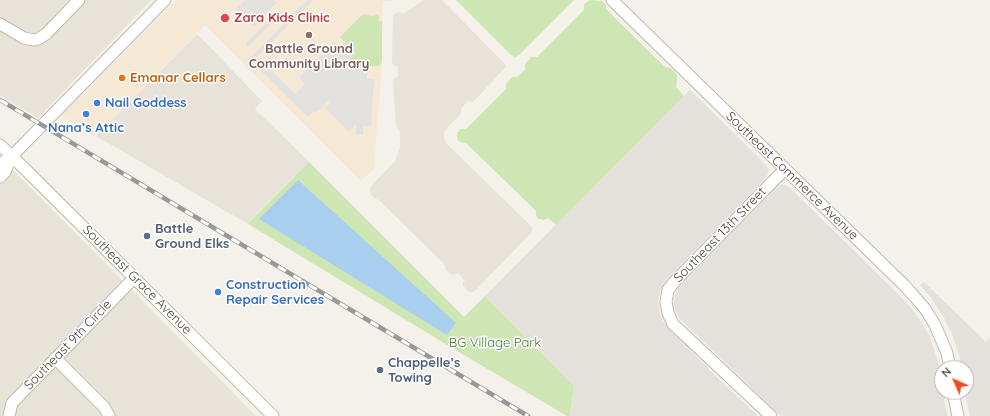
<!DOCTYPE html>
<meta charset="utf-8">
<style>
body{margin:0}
#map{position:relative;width:990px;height:416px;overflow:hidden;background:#f4f1ea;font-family:Quicksand,sans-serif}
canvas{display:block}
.north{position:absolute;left:934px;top:360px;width:40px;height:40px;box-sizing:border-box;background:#fff;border:1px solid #b6b3af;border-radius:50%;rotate:315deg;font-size:11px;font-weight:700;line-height:16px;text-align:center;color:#484238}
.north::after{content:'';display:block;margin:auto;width:14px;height:18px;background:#f14b24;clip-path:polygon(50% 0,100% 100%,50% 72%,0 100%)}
</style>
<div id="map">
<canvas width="990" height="416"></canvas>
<div class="north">N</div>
</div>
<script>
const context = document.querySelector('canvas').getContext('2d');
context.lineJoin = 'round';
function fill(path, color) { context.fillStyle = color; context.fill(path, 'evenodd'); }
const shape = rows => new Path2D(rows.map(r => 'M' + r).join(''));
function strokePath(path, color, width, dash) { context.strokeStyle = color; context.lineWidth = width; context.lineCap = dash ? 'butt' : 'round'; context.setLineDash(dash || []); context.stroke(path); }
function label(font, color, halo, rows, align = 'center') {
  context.font = font + ' Quicksand,sans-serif'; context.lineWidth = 3; context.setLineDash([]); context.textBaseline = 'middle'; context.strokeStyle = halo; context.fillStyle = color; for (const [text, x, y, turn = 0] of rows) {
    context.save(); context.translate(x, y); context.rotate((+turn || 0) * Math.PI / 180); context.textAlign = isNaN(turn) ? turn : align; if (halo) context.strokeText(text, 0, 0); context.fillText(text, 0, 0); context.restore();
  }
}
const residential = shape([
 [0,0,151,0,38,118,0,95],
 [422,0,442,0,505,64,506,67,504,69,473,102,468,101,461,109,461,114,448,127,444,133,444,138,446,143,531,226,533,230,531,233,474,292,469,292,463,286,463,283,465,281,458,273,456,274,451,275,446,270,445,265,379,200,376,199,372,196,370,191,371,186,395,161,400,148,400,132,396,126,393,80,396,77,398,76,398,67,395,66,392,63,392,60,393,15,396,13,400,12,403,14,421,2],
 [197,34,262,101,255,109,309,162,248,224,96,136],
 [0,159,15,172,256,416,0,416]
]);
const commercial = shape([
 [176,0,397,0,383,2,382,62,374,169,361,181,205,25,96,136,60,116]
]);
const industrial = shape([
 [690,90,765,164,769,170,767,176,763,181,666,280,660,292,658,301,659,309,661,318,669,329,722,382,758,416,570,416,574,386,485,296],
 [781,184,785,185,790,188,898,294,911,308,920,320,929,335,938,361,942,382,942,392,943,392,947,416,781,416,680,319,675,311,674,302,676,292,679,287,776,188],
 [924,282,986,342,990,338,990,416,970,416,965,392,966,392,966,368,962,368,959,355,952,334,943,316,931,298,920,285]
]);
const green = shape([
 [456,0,574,0,519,55,515,57,511,55],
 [590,0,602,1,606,5,606,9,665,67,670,68,674,71,677,75,677,80,676,87,684,96,556,225,548,218,544,220,539,219,536,216,536,211,467,144,458,141,457,136,458,132,461,129,466,129,506,89,506,84,512,77,517,77,525,70,525,64,531,57,537,57,584,10,584,4],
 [363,14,371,16,377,15,379,17,379,21,382,21,382,62,380,65,378,66,358,66,355,64,350,59,356,53,340,37],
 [309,162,464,317,485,296,574,386,570,416,567,416,457,351,248,224]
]);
const parking = shape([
 [245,0,274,0,277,2,254,26,236,9],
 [307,0,313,0,252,62,249,59],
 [279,10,282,13,248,47,245,44],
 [345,42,356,53,350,59,355,64,358,66,368,66,367,79,374,79,371,126,363,126,363,135,356,135,356,125,349,132,325,108,331,103,329,100,316,113,314,111,308,117,259,69,264,63,295,94,305,84,299,78,334,43,339,48]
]);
const water = shape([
 [298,180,456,323,447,335,259,219]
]);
const minor = shape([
 [612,0,904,285,914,296,926,310,935,325,947,353,950,368],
 [0,24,19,35,24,38,34,40,38,39,46,34,79,0],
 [0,145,28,172,273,416],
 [0,164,12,156,165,0],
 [0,177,5,172,12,156],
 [55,358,104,407,109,416],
 [954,392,955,402,958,416],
 [9,416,12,403,134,278],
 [771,416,673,324,668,313,666,302,668,290,675,281,785,169]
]);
const rail = shape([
 [0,100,528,416]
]);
const markers = [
 [225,18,5,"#e0444e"],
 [309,35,4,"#8d6e63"],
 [122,78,4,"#e8710a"],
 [97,103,4,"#3f7fe0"],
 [86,114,4,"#3f7fe0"],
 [147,236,4,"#5c6f8a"],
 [218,292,4,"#3f7fe0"],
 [380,370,4,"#5c6f8a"]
];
const healthNames = [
 ["Zara Kids Clinic",234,18]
];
const educationNames = [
 ["Battle Ground",309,49],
 ["Community Library",309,64]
];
const foodNames = [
 ["Emanar Cellars",130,78]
];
const shopNames = [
 ["Nail Goddess",105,103],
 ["Nana’s Attic",86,128,"center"],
 ["Construction",226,285],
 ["Repair Services",226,300]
];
const streetNames = [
 ["Southeast Commerce Avenue",792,176,44],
 ["Southeast 13th Street",720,235,-46],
 ["Southeast Grace Avenue",137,280,45],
 ["Southeast 9th Circle",68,345,-46]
];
const serviceNames = [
 ["Battle",155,229],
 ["Ground Elks",155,244],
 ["Chappelle’s",388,363],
 ["Towing",388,378]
];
const parkNames = [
 ["BG Village Park",495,343]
];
fill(residential, '#e8e3d8');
fill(commercial, '#f5e9d6');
fill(industrial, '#e4e0db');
fill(green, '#cee6b4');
fill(parking, '#e3e1de');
fill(water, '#a9cfee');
strokePath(minor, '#bfb9ac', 13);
strokePath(minor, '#fff', 11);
strokePath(rail, '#989898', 4.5);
strokePath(rail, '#fff', 3, [9]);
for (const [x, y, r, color] of markers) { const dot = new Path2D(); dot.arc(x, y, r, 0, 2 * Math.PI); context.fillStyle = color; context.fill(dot); strokePath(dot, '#fff', 1.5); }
label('bold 13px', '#be3a42', '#fff', healthNames, 'left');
label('bold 13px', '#785e54', '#fff', educationNames);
label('bold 13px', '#c56008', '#fff', foodNames, 'left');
label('bold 13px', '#366cbe', '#fff', shopNames, 'left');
label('13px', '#484238', '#fff', streetNames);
label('bold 13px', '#4e5e75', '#fff', serviceNames, 'left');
label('13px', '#46782d', '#fff', parkNames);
</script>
